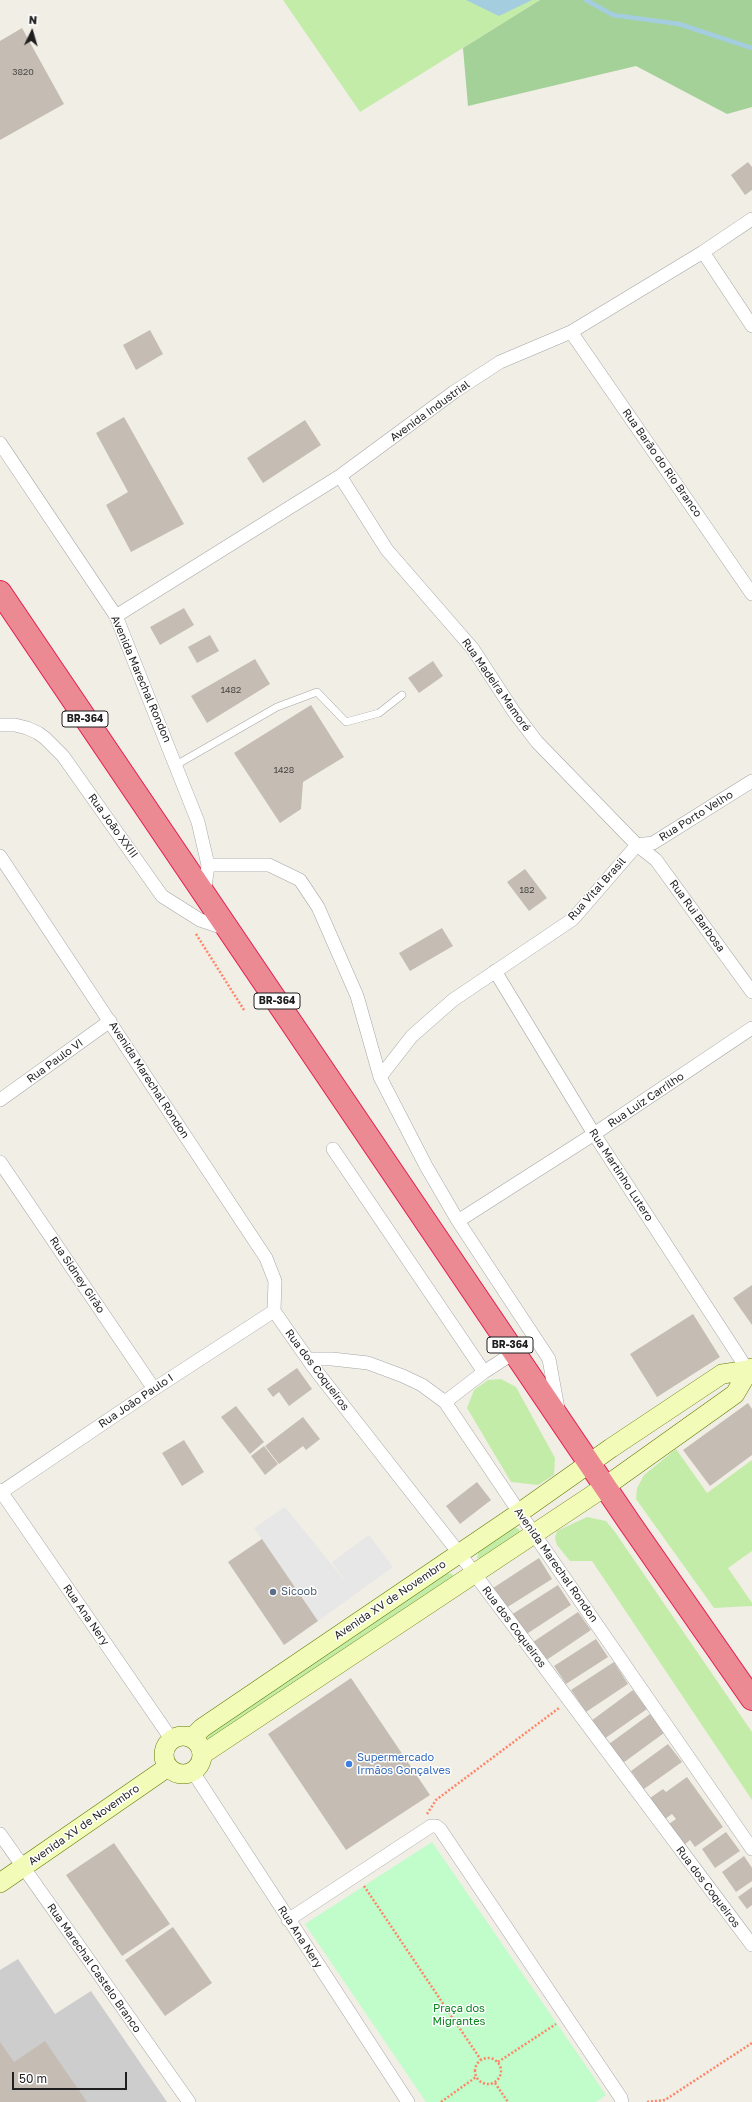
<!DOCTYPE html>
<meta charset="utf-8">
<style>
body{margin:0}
#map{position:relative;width:752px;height:2102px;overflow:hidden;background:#f0eee5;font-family:"Golos Text",sans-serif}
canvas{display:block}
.north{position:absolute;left:12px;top:12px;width:40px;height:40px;-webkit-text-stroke:3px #fff;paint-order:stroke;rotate:5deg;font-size:11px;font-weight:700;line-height:16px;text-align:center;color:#1f1f1f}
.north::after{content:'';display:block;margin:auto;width:14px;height:18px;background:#1f1f1f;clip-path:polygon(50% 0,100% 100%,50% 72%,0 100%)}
.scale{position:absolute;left:12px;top:2072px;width:115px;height:18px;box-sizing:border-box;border:2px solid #1f1f1f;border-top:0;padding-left:5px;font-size:12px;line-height:14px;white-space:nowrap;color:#1f1f1f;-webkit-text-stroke:3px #fff;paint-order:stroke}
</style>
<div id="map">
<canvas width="752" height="2102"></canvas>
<div class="north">N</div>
<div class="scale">50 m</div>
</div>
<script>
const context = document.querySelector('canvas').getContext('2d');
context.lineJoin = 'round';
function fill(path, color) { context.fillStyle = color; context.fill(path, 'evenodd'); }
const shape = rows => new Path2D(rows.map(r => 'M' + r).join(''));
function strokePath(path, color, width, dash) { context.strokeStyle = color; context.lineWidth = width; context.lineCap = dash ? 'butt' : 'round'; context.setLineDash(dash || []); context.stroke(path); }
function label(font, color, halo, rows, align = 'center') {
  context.font = font + ' "Golos Text",sans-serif'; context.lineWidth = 3; context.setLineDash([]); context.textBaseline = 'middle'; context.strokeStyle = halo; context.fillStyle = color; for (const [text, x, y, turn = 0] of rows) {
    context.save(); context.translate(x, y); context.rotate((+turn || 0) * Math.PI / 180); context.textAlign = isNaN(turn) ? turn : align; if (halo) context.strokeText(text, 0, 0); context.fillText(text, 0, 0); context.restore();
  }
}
const religious = shape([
 [18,1959,55,2014,91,1991,167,2102,0,2102,0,1970]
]);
const grass = shape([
 [283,0,540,0,360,112],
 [501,1379,516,1387,555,1458,554,1475,538,1485,511,1482,467,1408,474,1390,488,1380],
 [676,1449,707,1493,752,1460,752,1551,728,1568,752,1603,752,1606,714,1608,636,1499,637,1488,644,1475],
 [587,1517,606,1521,615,1532,752,1732,752,1800,592,1561,570,1561,557,1545,555,1538,557,1531],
 [513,1527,519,1529,520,1536,485,1560,477,1558,479,1549],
 [445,1573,453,1574,452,1580,211,1742,204,1739,206,1734]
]);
const forest = shape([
 [540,0,752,0,752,107,727,114,636,66,468,106,463,48]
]);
const park = shape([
 [432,1842,606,2095,596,2102,426,2102,305,1924]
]);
const parking = shape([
 [285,1507,349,1586,332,1562,369,1535,393,1567,318,1621,254,1528]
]);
const water = shape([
 [466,0,532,0,499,16]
]);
const stream = shape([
 [586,0,613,15,679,24,752,48]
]);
const building = shape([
 [22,28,64,104,0,140,0,41],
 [748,162,752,167,752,190,745,195,731,175],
 [150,330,163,354,136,370,123,345],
 [124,417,184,524,131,552,106,505,128,492,96,433],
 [305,420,321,445,263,483,247,458],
 [184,608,194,625,160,645,150,627],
 [210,635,219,651,197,663,188,647],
 [255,659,270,684,207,723,191,696],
 [433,661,443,676,419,693,408,678],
 [311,705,344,757,303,782,301,809,280,823,234,753],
 [525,869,547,898,529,911,507,882],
 [442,928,453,946,410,971,399,953],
 [752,1285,752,1325,733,1298],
 [693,1314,720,1357,657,1397,630,1354],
 [297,1368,312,1389,289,1406,279,1392,273,1397,267,1389],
 [748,1403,752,1409,752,1455,710,1486,683,1450],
 [236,1406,264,1442,250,1454,221,1417],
 [303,1417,320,1439,306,1450,303,1446,279,1464,265,1446],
 [184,1440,204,1472,182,1486,162,1453],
 [264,1446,278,1464,265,1475,251,1456],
 [477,1482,491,1500,460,1524,446,1506],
 [262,1539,318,1621,284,1645,228,1562],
 [539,1558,552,1579,506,1608,493,1588],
 [558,1585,571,1605,525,1635,511,1615],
 [578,1612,591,1630,545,1661,533,1642],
 [596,1639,608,1657,566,1684,554,1666],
 [614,1662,628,1684,586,1712,571,1690],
 [351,1678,430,1795,346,1850,268,1734],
 [633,1690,647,1709,604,1739,591,1721],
 [650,1714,664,1733,623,1763,609,1744],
 [668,1744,682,1762,644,1789,631,1771],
 [687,1777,723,1827,695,1847,690,1840,684,1845,669,1824,676,1819,672,1814,665,1819,650,1798,663,1789,666,1792],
 [726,1832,740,1851,715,1868,702,1849],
 [114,1843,170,1924,122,1956,66,1875],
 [744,1856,752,1868,752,1881,736,1892,722,1872],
 [752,1887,752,1905,747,1909,738,1897],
 [173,1927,212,1983,165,2016,125,1960],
 [45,2041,87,2102,0,2102,0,2042,14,2062]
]);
const path = shape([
 [196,934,244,1010],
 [427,1814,436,1800,559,1708],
 [364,1886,481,2060],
 '475 2071a13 13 0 1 1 26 0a13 13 0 1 1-26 0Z',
 [498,2062,556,2024],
 [495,2083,508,2102],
 [441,2102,476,2077],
 [647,2102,665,2100,752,2043]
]);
const lane = shape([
 [176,765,277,707,317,692,346,722,379,713,402,695]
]);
const street = shape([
 [703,252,752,326],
 [571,332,752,594],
 [0,443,116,616,198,822,208,865,204,894],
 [340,476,387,550,473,649,514,712,537,742,637,845,656,860,752,992],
 [116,616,340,476,454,392,500,362,571,332,703,252,752,219],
 [0,725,15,725,27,728,38,733,45,738,63,756,162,896,200,920,227,929],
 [637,845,653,843,752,781],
 [0,856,266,1258,275,1281,274,1311],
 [208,865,269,865,300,880,318,907,357,996,380,1077,426,1166,458,1221,549,1359,558,1409],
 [495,971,594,1134,751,1375],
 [380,1077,412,1036,453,1000,573,919,637,845],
 [0,1100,110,1021],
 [333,1149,484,1372],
 [0,1162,154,1389],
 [458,1221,594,1134,752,1028],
 [274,1311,314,1368,459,1553,752,1945],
 [308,1359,332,1359,368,1363,403,1376,422,1385,445,1402,534,1534,752,1849],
 [445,1402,484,1372,515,1352],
 [0,1490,172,1740],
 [0,1493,154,1389,274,1311],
 [193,1772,408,2102],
 [0,1834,189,2102],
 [288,1920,431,1826,436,1826,440,1829,621,2098,622,2102]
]);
const secondary = shape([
 '164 1755a19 19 0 1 1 38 0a19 19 0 1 1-38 0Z',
 [192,1738,202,1728,519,1513,611,1448,722,1374,749,1370,752,1368],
 [203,1754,606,1486,735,1394,749,1370],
 [0,1883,168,1767]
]);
const highway = shape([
 [0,592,629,1522,752,1699]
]);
const markers = [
 [273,1592,4,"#5c6f8a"],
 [349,1764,4,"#3f7fe0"]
];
const numberNames = [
 ["3820",23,72],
 ["1482",231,690],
 ["1428",284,770],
 ["182",527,890]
];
const shields = [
 [85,719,46],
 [277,1001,46],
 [510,1345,46]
];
const shieldNames = [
 ["BR-364",85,719],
 ["BR-364",277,1001],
 ["BR-364",510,1345]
];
const streetNames = [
 ["Avenida Industrial",430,411,-36],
 ["Rua Barão do Rio Branco",662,463,55],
 ["Avenida Marechal Rondon",141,679,67],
 ["Rua Madeira Mamoré",496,685,55],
 ["Rua Porto Velho",696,816,-32],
 ["Rua João XXIII",113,826,54],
 ["Rua Vital Brasil",597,889,-48],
 ["Rua Rui Barbosa",697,916,54],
 ["Rua Paulo VI",55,1061,-36],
 ["Avenida Marechal Rondon",149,1080,57],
 ["Rua Luiz Carrilho",646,1100,-34],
 ["Rua Martinho Lutero",621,1175,57],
 ["Rua Sidney Girão",77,1275,56],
 ["Rua dos Coqueiros",317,1370,53],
 ["Rua João Paulo I",136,1401,-34],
 ["Avenida Marechal Rondon",556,1565,55],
 ["Avenida XV de Novembro",390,1600,-34],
 ["Rua Ana Nery",86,1615,55],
 ["Rua dos Coqueiros",514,1627,53],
 ["Avenida XV de Novembro",84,1825,-35],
 ["Rua dos Coqueiros",708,1887,53],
 ["Rua Ana Nery",300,1937,57],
 ["Rua Marechal Castelo Branco",94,1968,55]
];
const serviceNames = [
 ["Sicoob",281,1592]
];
const shopNames = [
 ["Supermercado",357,1758],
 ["Irmãos Gonçalves",357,1771]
];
const parkNames = [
 ["Praça dos",459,2009],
 ["Migrantes",459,2022]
];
fill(religious, '#cdcdcd');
fill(grass, '#c4eca9');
fill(forest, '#a4d198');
fill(park, '#c1fccb');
fill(parking, '#e7e7e7');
fill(water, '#a4cde0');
strokePath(stream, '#a4cde0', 4.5);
fill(building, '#c5bdb4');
strokePath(lane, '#a6a6a6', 8);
strokePath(street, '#a6a6a6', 14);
strokePath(secondary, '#647c00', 20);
strokePath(highway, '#e21f50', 24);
strokePath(path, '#ff8568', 2.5, [2, 2]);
strokePath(lane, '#fff', 7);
strokePath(street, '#fff', 13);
strokePath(secondary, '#f2fcb8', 19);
strokePath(highway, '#eb8a93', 22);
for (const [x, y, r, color] of markers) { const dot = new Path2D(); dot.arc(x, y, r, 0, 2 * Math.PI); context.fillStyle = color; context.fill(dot); strokePath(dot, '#fff', 1.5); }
label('9px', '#484644', null, numberNames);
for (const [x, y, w] of shields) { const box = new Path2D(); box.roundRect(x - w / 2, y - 8, w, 16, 3); context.fillStyle = '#fff'; context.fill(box); strokePath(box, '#1f1f1f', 1); }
label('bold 10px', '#1f1f1f', null, shieldNames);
label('11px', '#1f1f1f', '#fff', streetNames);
label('11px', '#4e5e75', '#fff', serviceNames, 'left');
label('11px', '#366cbe', '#fff', shopNames, 'left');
label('11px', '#07841d', '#fff', parkNames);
</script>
